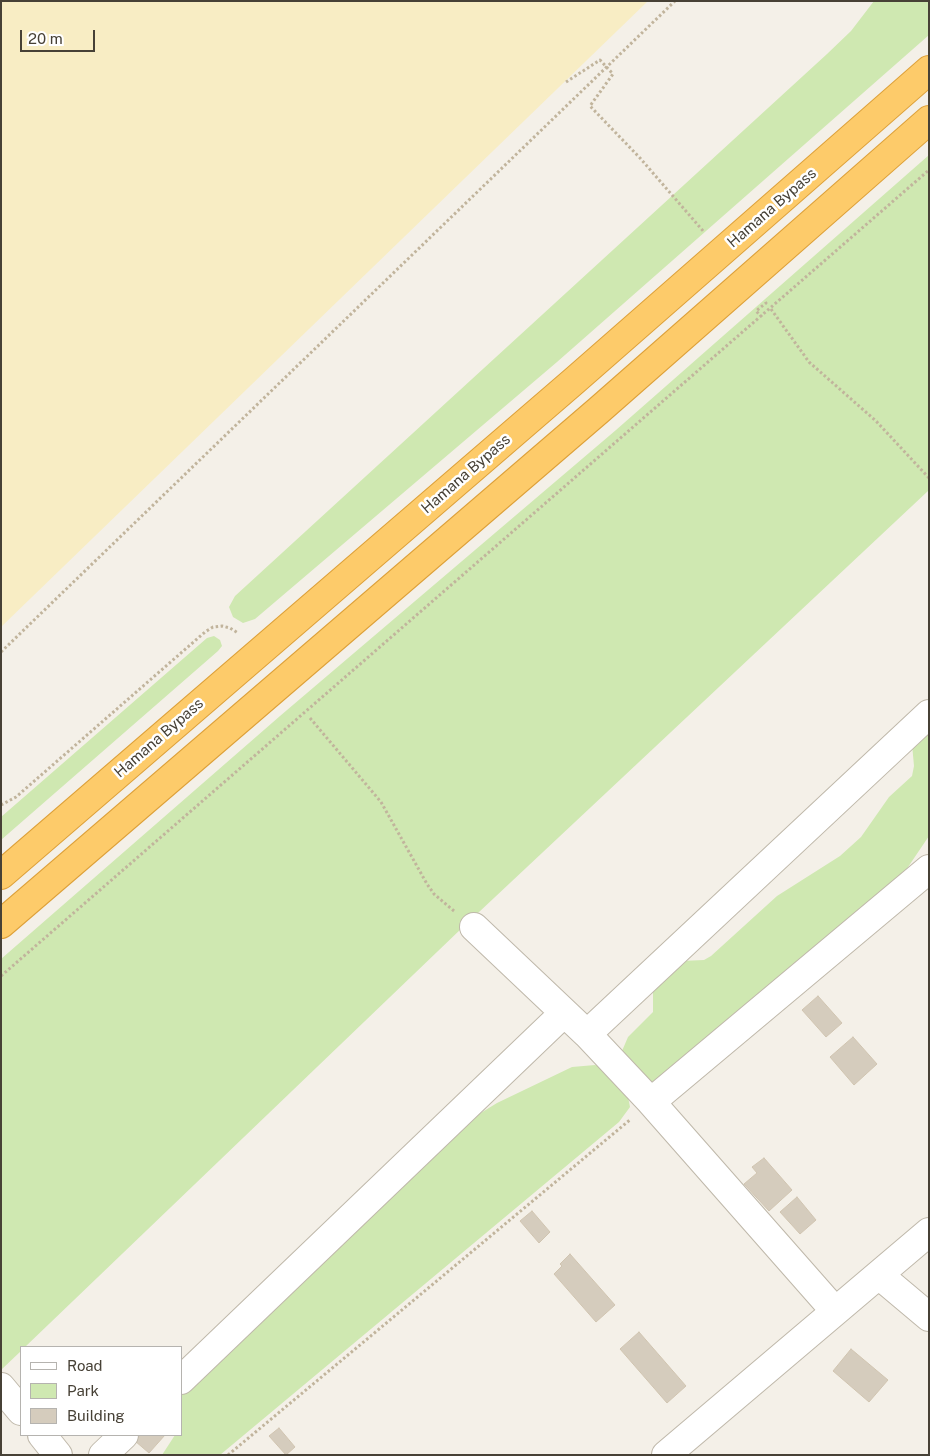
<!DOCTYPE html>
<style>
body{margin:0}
#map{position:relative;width:930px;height:1456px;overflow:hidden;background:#f4f0e8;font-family:"Public Sans",sans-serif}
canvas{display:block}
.frame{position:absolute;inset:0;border:2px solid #474136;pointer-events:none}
.legend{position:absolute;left:20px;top:1346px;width:162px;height:90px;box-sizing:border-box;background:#fff;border:1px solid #b5b3af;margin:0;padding:6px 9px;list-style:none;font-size:15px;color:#474136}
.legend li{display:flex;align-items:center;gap:10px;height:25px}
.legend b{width:25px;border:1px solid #b5b3af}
.scale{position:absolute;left:20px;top:30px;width:75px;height:22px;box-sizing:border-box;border:2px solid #474136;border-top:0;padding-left:6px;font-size:15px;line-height:18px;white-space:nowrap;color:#474136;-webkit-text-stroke:4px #fff;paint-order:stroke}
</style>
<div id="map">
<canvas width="930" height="1456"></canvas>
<div class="frame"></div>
<ul class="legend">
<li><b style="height:6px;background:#fff"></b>Road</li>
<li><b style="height:14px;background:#cfe8b1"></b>Park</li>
<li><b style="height:14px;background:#d5ccbd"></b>Building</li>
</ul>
<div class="scale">20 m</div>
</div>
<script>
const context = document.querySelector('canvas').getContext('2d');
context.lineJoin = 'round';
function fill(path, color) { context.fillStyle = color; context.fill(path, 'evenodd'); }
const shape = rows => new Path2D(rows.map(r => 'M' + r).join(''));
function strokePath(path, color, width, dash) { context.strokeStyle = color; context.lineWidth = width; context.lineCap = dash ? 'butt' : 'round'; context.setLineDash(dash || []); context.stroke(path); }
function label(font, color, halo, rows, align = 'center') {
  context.font = font + ' "Public Sans",sans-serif'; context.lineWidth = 5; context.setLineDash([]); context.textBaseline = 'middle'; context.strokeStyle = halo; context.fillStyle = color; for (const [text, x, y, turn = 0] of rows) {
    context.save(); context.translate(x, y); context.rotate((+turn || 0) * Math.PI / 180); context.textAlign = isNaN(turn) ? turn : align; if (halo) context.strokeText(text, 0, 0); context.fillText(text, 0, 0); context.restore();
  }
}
const green = shape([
 [874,1,929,1,929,35,557,362,255,619,243,623,233,617,229,607,235,596,827,54,851,31],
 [929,155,928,491,462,928,25,1347,21,1347,21,1351,1,1370,1,959,280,716,616,430],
 [214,636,220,640,222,646,218,651,1,840,1,817,207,638],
 [929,725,929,836,904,873,668,1076,653,1082,638,1077,626,1065,622,1051,628,1037,653,1012,653,987,681,961,704,960,711,956,777,896,840,856,861,837,889,797,912,776,914,766,912,744],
 [595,1065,613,1072,626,1087,630,1107,619,1122,220,1455,162,1455,175,1435,181,1435,181,1390,466,1122,497,1103,572,1067]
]);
const sand = shape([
 [1,1,648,1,1,627]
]);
const building = shape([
 [818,996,842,1023,826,1037,802,1010,818,996],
 [853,1037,877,1064,854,1085,830,1057,853,1037],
 [764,1158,792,1190,769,1211,744,1184,757,1173,752,1167,764,1158],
 [797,1197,816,1220,800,1234,780,1212,797,1197],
 [532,1211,550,1232,539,1243,520,1221,532,1211],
 [570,1254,615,1305,596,1322,554,1274,562,1266,560,1264,570,1254],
 [639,1332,686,1386,667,1403,620,1349,639,1332],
 [851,1349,888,1380,869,1402,833,1371,851,1349],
 [279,1428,295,1447,286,1455,269,1436,279,1428],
 [140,1435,165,1435,149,1453,135,1441,140,1435]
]);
const path = shape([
 [566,82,600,60,613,74,590,106,640,158,704,232],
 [771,309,809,362,876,421,929,478],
 [762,317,756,311,766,303,764,300],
 [1,652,675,1],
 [310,718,381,802,427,884,434,894,454,911],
 [1,805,16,797,205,632,213,627,222,626,230,628,238,633],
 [1,976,929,170],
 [228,1455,631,1119]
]);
const street = shape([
 [474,927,587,1034,651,1102,835,1311],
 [587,1034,929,714],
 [651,1102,929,869],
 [879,1275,929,1317],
 [181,1380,564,1013],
 [1,1387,21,1411],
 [42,1435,58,1455],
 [103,1455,124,1435],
 [666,1455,929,1232]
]);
const highway = shape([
 [1,875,574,381,929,70],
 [1,924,599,410,929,120]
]);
const streetNames = [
 ["Hamana Bypass",772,208,-41],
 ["Hamana Bypass",466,474,-41],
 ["Hamana Bypass",159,738,-41]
];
fill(green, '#cfe8b1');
fill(sand, '#f8edc4');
fill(building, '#d5ccbd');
strokePath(building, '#d0c4b0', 1);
strokePath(street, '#bfb8aa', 30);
strokePath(highway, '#dda039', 30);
strokePath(path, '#c1b49c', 3, [2.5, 2.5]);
strokePath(street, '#fff', 28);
strokePath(highway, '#fdcb6a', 28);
label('15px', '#474136', '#fff', streetNames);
</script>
